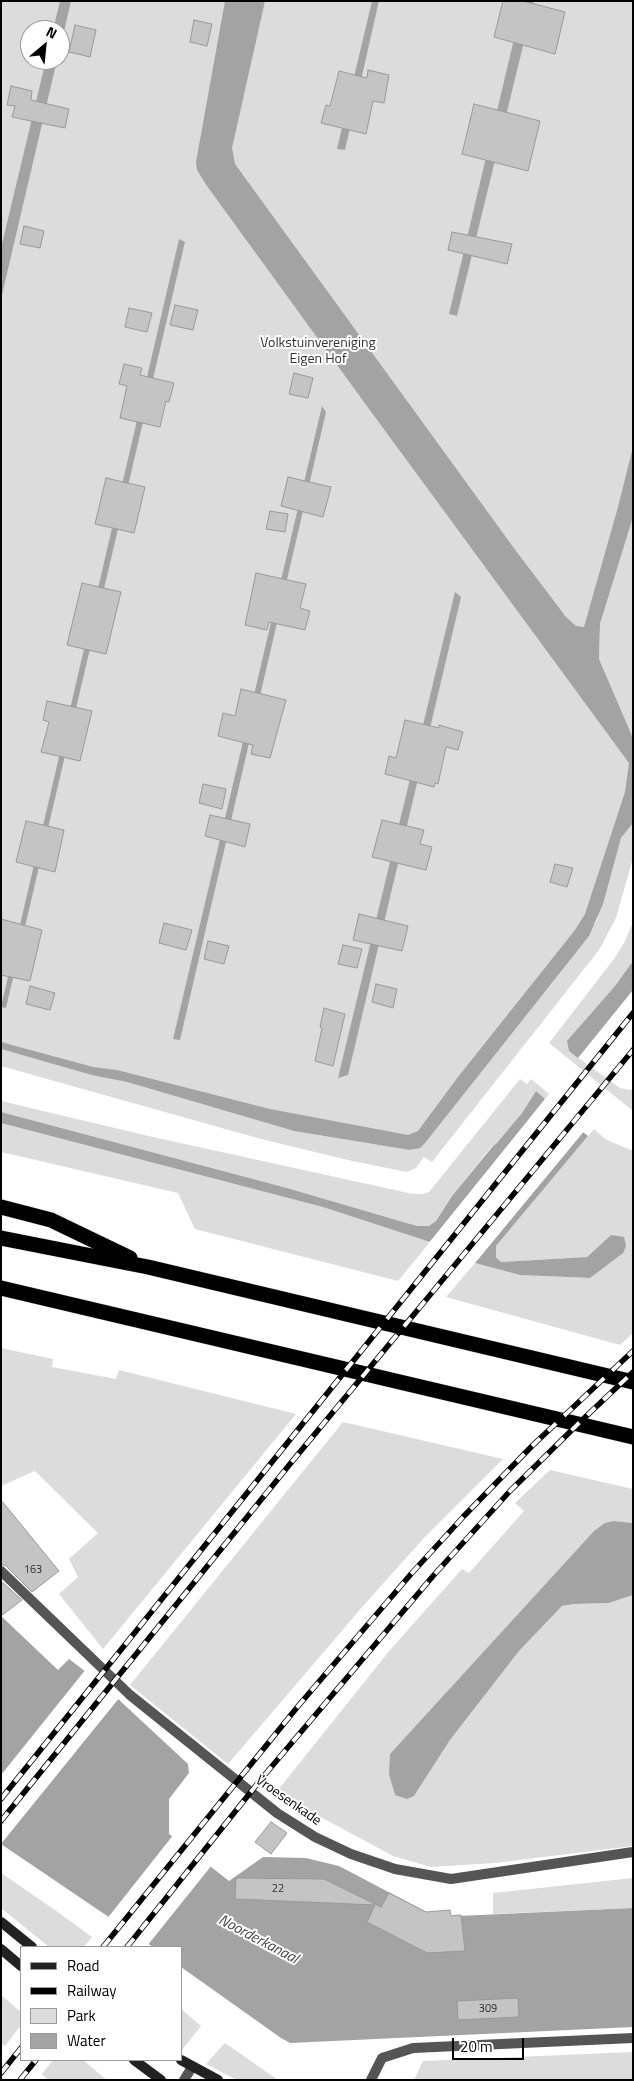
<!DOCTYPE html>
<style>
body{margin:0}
#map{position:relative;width:634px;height:2081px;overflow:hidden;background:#fff;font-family:"Titillium Web",sans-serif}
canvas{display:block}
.frame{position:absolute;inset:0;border:2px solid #000;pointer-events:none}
.legend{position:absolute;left:20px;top:1946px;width:162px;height:115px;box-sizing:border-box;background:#fff;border:1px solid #999;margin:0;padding:6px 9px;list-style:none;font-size:15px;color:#000}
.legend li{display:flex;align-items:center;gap:10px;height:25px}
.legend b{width:25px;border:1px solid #999}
.north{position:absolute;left:20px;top:20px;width:50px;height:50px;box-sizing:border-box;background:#fff;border:1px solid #999;border-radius:50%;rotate:28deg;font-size:14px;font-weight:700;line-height:20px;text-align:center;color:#000}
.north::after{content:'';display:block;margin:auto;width:18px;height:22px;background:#000;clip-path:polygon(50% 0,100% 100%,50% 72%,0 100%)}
.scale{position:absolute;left:452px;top:2038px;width:72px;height:22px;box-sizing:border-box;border:2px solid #000;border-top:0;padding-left:6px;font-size:15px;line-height:18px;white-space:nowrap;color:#000;-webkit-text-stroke:4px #fff;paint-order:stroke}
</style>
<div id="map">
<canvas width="634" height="2081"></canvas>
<div class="frame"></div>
<ul class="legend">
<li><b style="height:6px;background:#222"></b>Road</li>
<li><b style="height:6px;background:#000"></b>Railway</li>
<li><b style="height:14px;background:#dcdcdc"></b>Park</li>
<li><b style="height:14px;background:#a3a3a3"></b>Water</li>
</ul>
<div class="north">N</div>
<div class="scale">20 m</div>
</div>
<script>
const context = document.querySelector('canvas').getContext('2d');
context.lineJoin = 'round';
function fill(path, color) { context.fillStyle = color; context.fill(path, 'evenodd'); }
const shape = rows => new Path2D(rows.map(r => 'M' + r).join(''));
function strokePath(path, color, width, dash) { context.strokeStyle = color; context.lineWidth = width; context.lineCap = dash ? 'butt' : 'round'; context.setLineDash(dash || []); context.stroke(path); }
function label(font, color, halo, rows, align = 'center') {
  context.font = font + ' "Titillium Web",sans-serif'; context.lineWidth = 4; context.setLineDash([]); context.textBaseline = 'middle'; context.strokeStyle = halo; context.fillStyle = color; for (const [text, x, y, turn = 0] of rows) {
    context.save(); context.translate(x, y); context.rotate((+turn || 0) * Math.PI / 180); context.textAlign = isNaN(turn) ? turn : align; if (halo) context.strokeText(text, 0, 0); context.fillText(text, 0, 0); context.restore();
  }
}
const green = shape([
 [1,1,633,1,633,483,582,657,633,754,633,803,589,921,418,1139,395,1142,1,1048],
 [30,30,60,30,60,60,30,60],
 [633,517,633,738,599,659,600,624],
 [633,823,633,858,616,918,599,950,432,1162,424,1157,416,1168,407,1172,352,1161,261,1139,1,1066,1,1049,127,1082,294,1131,408,1150,596,922,621,838],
 [633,922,633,961,569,1051,620,1088,630,1090,633,1089,633,1111,549,1043,614,959,624,943],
 [520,1079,527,1084,531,1079,549,1094,545,1099,536,1091,522,1113,497,1144,492,1146,452,1196,436,1221,429,1226,417,1226,287,1188,1,1112,1,1101,153,1137,413,1194,422,1194,429,1192],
 [1,1123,324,1207,430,1242,398,1281,195,1229,178,1193,1,1152],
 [594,1129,605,1139,633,1151,633,1333,620,1345,446,1297,475,1263,520,1275,590,1278,611,1235,587,1257,501,1262,496,1257,494,1251,496,1246],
 [1,1348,53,1359,52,1367,116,1379,119,1370,296,1414,103,1649,59,1594,78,1577,69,1559,98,1533,35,1471,1,1486],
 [343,1422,503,1459,423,1539,363,1606,228,1764,130,1685],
 [550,1470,633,1489,633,1523,614,1521,594,1531,401,1743,390,1754,393,1788,395,1795,414,1796,450,1740,519,1651,562,1606,574,1604,609,1603,633,1595,633,1846,495,1863,431,1867,393,1856,293,1802,278,1790,390,1650,462,1569,469,1573,524,1511,515,1503],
 [1,1873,55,1910,92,1937,84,1947,49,1947,1,1908],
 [633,1878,633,1908,493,1914,493,1893],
 [1,1995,21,2012,21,2025,5,2046,1,2043],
 [181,2009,201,2026,182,2050,181,2049],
 [225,2043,278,2080,237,2080,206,2064],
 [633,2052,633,2080,414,2080,423,2061],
 [53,2060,83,2060,107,2080,48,2080,42,2074]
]);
const water = shape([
 [60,1,71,1,60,49,60,30,53,30],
 [225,1,265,1,232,148,235,164,516,551,566,617,576,626,584,627,618,507,633,447,633,517,600,624,599,659,633,738,633,823,621,838,603,904,589,936,425,1143,420,1148,409,1150,294,1131,127,1082,92,1075,1,1049,1,1042,93,1067,117,1070,270,1109,408,1135,418,1131,458,1077,575,930,585,914,625,792,629,763,364,402,207,186,197,170,196,162],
 [372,1,379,1,345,150,337,149],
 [523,1,534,1,457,316,449,314],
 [46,60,57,60,1,299,1,248],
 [179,239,185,242,6,1008,1,1007],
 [322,406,326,412,180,1040,173,1039],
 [455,592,461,597,348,1075,338,1078],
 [633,961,633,990,578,1058,569,1051,567,1041,615,986],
 [536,1091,545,1099,430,1242,323,1207,1,1123,1,1112,287,1188,417,1226,429,1226,436,1221,452,1196,493,1146,497,1143,522,1113],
 [583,1132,588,1136,496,1246,496,1257,501,1262,587,1257,611,1235,624,1237,626,1246,623,1253,590,1278,520,1275,475,1263],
 [614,1521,633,1523,633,1595,609,1603,574,1604,562,1606,519,1651,450,1740,414,1796,407,1799,395,1795,389,1774,390,1754,594,1531,605,1523],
 [1,1616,58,1670,69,1659,103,1685,188,1764,189,1773,169,1799,169,1834,229,1881,263,1857,306,1858,339,1866,436,1917,633,1908,633,2027,290,2043,281,2038,181,1967,181,1947,153,1947,1,1844]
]);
const pier = shape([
 [547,1097,547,1101,432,1244,428,1244],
 [581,1130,585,1130,473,1265,473,1261],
 [86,1669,120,1697,1,1844,1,1775],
 [174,1834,212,1865,147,1946,126,1930,106,1920]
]);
const building = shape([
 [503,1,523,1,565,12,555,54,494,37,503,1],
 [194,20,212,24,207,46,190,42,194,20],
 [75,25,96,30,90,57,69,52,75,25],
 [368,70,389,75,384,103,373,101,366,134,321,123,326,105,330,106,339,71,367,78,368,70],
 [11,86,32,91,31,100,69,109,65,128,12,117,15,106,7,105,11,86],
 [474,104,540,121,528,171,462,154,474,104],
 [24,226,44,231,40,248,20,244,24,226],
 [452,232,512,244,507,264,448,250,452,232],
 [175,305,198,310,193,330,170,325,175,305],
 [129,308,152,313,147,332,125,327,129,308],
 [124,364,142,368,140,375,174,383,169,402,166,401,160,427,120,418,127,386,119,384,124,364],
 [294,373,313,378,308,398,289,394,294,373],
 [288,477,331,487,323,517,281,506,288,477],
 [106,478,145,487,134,533,95,524,106,478],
 [270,511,288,514,285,532,266,529,270,511],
 [256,573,306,584,300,608,310,611,305,630,269,622,267,630,245,625,256,573],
 [82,583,121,592,106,654,67,645,82,583],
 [241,689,286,700,270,758,251,754,253,745,218,736,223,713,235,716,241,689],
 [47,701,92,711,80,761,41,752,49,722,43,720,47,701],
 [405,720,439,728,439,725,463,732,458,750,446,747,438,784,435,783,434,787,385,774,389,756,396,758,405,720],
 [203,784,226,789,222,809,199,803,203,784],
 [210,815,250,824,245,847,205,836,210,815],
 [382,820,424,830,420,844,432,847,426,870,372,857,382,820],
 [26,821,64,830,55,872,16,862,26,821],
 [555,864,573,868,567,887,550,882,555,864],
 [359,914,408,926,402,951,353,940,359,914],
 [1,919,42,930,30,981,1,975,1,919],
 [164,923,192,930,186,950,159,943,164,923],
 [208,941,229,946,224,964,204,959,208,941],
 [343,945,362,949,357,968,338,964,343,945],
 [376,984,397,989,393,1008,372,1002,376,984],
 [30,986,55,993,50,1010,26,1004,30,986],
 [324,1008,345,1014,333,1066,315,1061,322,1028,320,1027,324,1008],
 [1,1500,59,1571,32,1592,6,1566,1,1564,1,1500],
 [1,1581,22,1600,1,1616,1,1581],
 [271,1822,287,1833,271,1854,255,1842,271,1822],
 [236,1878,324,1879,381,1907,389,1893,426,1912,450,1910,451,1916,461,1915,465,1951,427,1953,367,1922,375,1905,235,1899,236,1878],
 [518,1998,519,2017,458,2020,457,2001,518,1998]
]);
const minor = shape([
 [1,1571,130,1695,277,1813,315,1837,351,1854,395,1869,451,1879,633,1852],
 [184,2080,192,2067],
 [371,2080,382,2058,413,2048,633,2038]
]);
const secondary = shape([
 [1,1922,32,1947],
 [1,1949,21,1966],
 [134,2060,161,2080],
 [181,2060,218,2080]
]);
const motorway = shape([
 [1,1207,51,1220,130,1258],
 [1,1238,148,1267,633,1382],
 [1,1288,633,1437]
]);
const rail = shape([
 [1,1799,633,1013],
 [1,1821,290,1464,633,1050],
 [103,1947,299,1705,411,1574,464,1516,532,1446,633,1351],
 [127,1947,262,1778,433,1576,510,1491,579,1423,633,1372],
 [1,2073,21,2048],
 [20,2080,36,2060]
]);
const numberNames = [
 ["163",33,1570],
 ["22",278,1889],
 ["309",488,2009]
];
const parkNames = [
 ["Volkstuinvereniging",318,344],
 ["Eigen Hof",318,360]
];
const streetNames = [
 ["Vroesenkade",288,1801,35]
];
const waterNames = [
 ["Noorderkanaal",258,1940,28]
];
fill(green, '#dcdcdc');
fill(water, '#a3a3a3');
fill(pier, '#fff');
fill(building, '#c4c4c4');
strokePath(building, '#999', 1);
strokePath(motorway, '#dbdbdb', 16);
strokePath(minor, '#555', 10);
strokePath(secondary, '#222', 10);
strokePath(motorway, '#000', 15);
strokePath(rail, '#000', 5.5);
strokePath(rail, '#fff', 4, [11]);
label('11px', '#313131', null, numberNames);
label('14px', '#333', '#fff', parkNames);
label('14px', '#000', '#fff', streetNames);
label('italic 15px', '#444', '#fff', waterNames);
</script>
